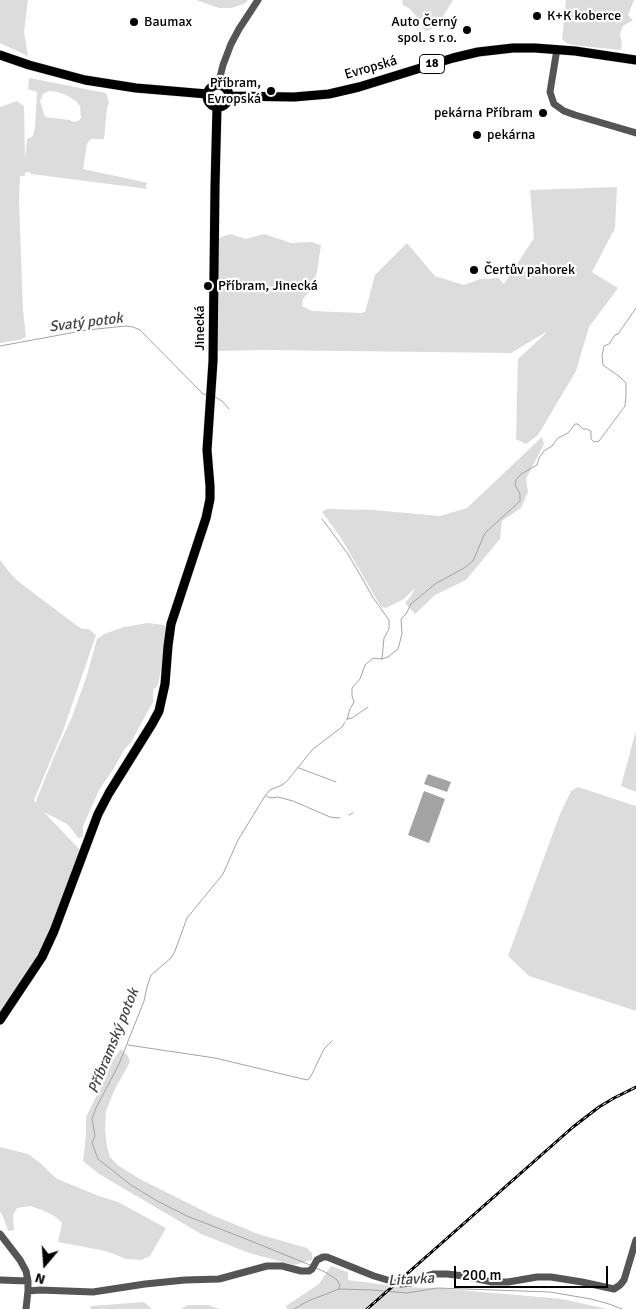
<!DOCTYPE html>
<meta charset="utf-8">
<style>
body{margin:0}
#map{position:relative;width:636px;height:1309px;overflow:hidden;background:#fff;font-family:Signika,sans-serif}
canvas{display:block}
.north{position:absolute;left:20px;top:1239px;width:50px;height:50px;-webkit-text-stroke:4px #fff;paint-order:stroke;rotate:198deg;font-size:14px;font-weight:700;line-height:20px;text-align:center;color:#000}
.north::after{content:'';display:block;margin:auto;width:18px;height:22px;background:#000;clip-path:polygon(50% 0,100% 100%,50% 72%,0 100%)}
.scale{position:absolute;left:454px;top:1266px;width:154px;height:22px;box-sizing:border-box;border:2px solid #000;border-top:0;padding-left:6px;font-size:15px;line-height:18px;white-space:nowrap;color:#000;-webkit-text-stroke:4px #fff;paint-order:stroke}
</style>
<div id="map">
<canvas width="636" height="1309"></canvas>
<div class="north">N</div>
<div class="scale">200 m</div>
</div>
<script>
const context = document.querySelector('canvas').getContext('2d');
context.lineJoin = 'round';
function fill(path, color) { context.fillStyle = color; context.fill(path, 'evenodd'); }
const shape = rows => new Path2D(rows.map(r => 'M' + r).join(''));
function strokePath(path, color, width, dash) { context.strokeStyle = color; context.lineWidth = width; context.lineCap = dash ? 'butt' : 'round'; context.setLineDash(dash || []); context.stroke(path); }
function label(font, color, halo, rows, align = 'center') {
  context.font = font + ' Signika,sans-serif'; context.lineWidth = 4.5; context.setLineDash([]); context.textBaseline = 'middle'; context.strokeStyle = halo; context.fillStyle = color; for (const [text, x, y, turn = 0] of rows) {
    context.save(); context.translate(x, y); context.rotate((+turn || 0) * Math.PI / 180); context.textAlign = isNaN(turn) ? turn : align; if (halo) context.strokeText(text, 0, 0); context.fillText(text, 0, 0); context.restore();
  }
}
const green = shape([
 [0,0,28,0,24,32,28,56,0,43],
 [196,0,248,0,244,4,231,8,219,8],
 [402,0,453,0,439,23,428,31,424,30,418,18,410,9,403,5],
 [566,0,634,0,628,15,633,20,623,26,620,34,622,46,620,50,572,45,566,43,562,39],
 [29,78,106,93,109,102,107,108,104,139,91,139,87,144,83,169,148,183,145,186,148,189,31,174,29,172,25,173,25,176,20,176,19,199,21,257,23,310,26,337,19,340,0,343,0,107,17,101,24,106,25,160,27,139,33,136,35,127,37,92,28,89],
 [49,91,57,92,66,95,76,101,80,106,81,118,78,121,73,122,70,120,45,117,40,101,43,94],
 [617,187,615,228,592,272,618,288,589,327,576,371,538,435,526,444,516,439,518,359,546,333,546,332,511,353,263,350,215,351,219,238,230,234,246,239,264,234,291,243,311,242,321,245,317,271,313,289,306,295,303,299,302,306,312,311,361,313,365,312,366,309,375,275,407,243,435,276,464,285,480,279,499,278,504,284,534,238,530,190],
 [542,437,544,444,526,479,528,492,521,508,502,521,500,539,466,580,435,595,415,614,405,603,411,596,415,588,404,599,386,608,381,607,341,538,323,513,323,511,327,509,373,510,440,516,467,508],
 [0,560,10,573,19,582,72,622,82,629,89,629,96,635,63,731,34,800,36,803,37,798,59,745,72,717,87,675,97,639,104,634,124,627,148,623,163,625,167,627,163,657,158,685,153,690,153,702,131,742,124,750,114,768,99,790,83,826,83,837,78,838,74,832,67,824,44,812,80,850,50,931,31,968,0,1011],
 [636,730,636,792,621,786],
 [578,787,636,806,636,1011,529,976,508,956,560,814,571,791],
 [121,1049,128,1056,130,1062,115,1089,106,1111,105,1130,107,1147,110,1157,119,1166,140,1179,212,1215,258,1234,307,1248,312,1253,312,1260,294,1265,249,1253,201,1234,99,1174,83,1161,86,1135,86,1117,103,1083,113,1060],
 [0,1147,28,1154,39,1162,57,1179,99,1196,118,1202,166,1228,150,1256,141,1260,126,1259,106,1251,58,1242,62,1223,56,1217,42,1210,30,1206,17,1208,13,1215,14,1230,8,1231,4,1219,0,1211],
 [331,1266,348,1272,348,1280,402,1287,437,1288,562,1299,607,1309,287,1309,286,1306,319,1284],
 [144,1302,152,1309,90,1309,91,1306],
 [188,1305,208,1305,220,1309,181,1309]
]);
const water = shape([
 [428,774,451,782,447,792,424,784],
 [424,791,445,799,429,843,408,835]
]);
const stream = shape([
 [0,346,87,330,126,326,133,327,140,330,203,394,207,395],
 [215,397,222,401,229,409],
 [322,519,348,554,374,599,389,620,389,629,384,638,382,659],
 [347,719,352,718,368,707],
 [347,720,350,709,354,702,352,696,352,688,360,679,365,665,373,658,382,659,388,657,398,649,402,634,401,619,406,614,411,604,435,584,464,568,473,561,485,533,520,501,520,494,515,485,516,480,521,474,537,465,539,458,544,451,552,446,558,438,568,433,575,424,578,424,583,429,587,429,591,431,591,439,594,442,599,441,625,406,626,396,626,383,620,377,603,365,602,356,604,346,609,344,615,335,618,334,636,308],
 [299,768,336,782],
 [266,796,271,798,278,797,293,801,330,817,340,818],
 [349,815,353,813],
 [128,1045,215,1058,307,1080,310,1078,324,1049,332,1041],
 [310,1265,246,1239,187,1216,159,1202,131,1185,98,1159,92,1143,95,1136,92,1119,96,1108,119,1064,144,1001,147,987,151,975,171,958,175,951,187,918,223,874,238,840,265,796,270,790,282,785,287,781,313,749,342,727,345,722],
 [316,1268,327,1273,337,1280,340,1285,339,1289],
 [294,1309,308,1301,339,1289,372,1290,407,1293,437,1288,550,1292,591,1299,609,1304,622,1309]
]);
const minor = shape([
 [557,49,550,92,554,104,564,111,575,115,636,133],
 [218,85,223,65,231,44,239,29,258,0],
 [0,1234,20,1260,26,1271,28,1281,28,1291,26,1309],
 [0,1280,28,1281],
 [28,1291,40,1290,93,1292,145,1284,185,1280,219,1279,267,1266,282,1266,301,1271,309,1271,312,1269,317,1260,323,1257,327,1257,374,1276,401,1284,411,1283,416,1279,433,1274,447,1274,464,1276,492,1282,508,1282,537,1277,551,1277,582,1282,614,1289,620,1285,624,1280,636,1240]
]);
const major = shape([
 [0,55,29,65,85,80,136,88,207,94],
 '207 96a11 11 0 1 1 22 0a11 11 0 1 1-22 0Z',
 [229,96,294,97,329,94,359,87,453,58,478,52,513,48,535,48,575,51,636,60],
 [0,1020,42,957,54,931,98,814,109,793,152,724,159,711,165,684,168,646,171,624,206,518,210,499,210,486,207,450,213,361,215,187,217,107]
]);
const rail = shape([
 [367,1309,573,1127,599,1107,614,1098,636,1087]
]);
const markers = [
 [537,16,5,"#000"],
 [134,22,5,"#000"],
 [467,30,5,"#000"],
 [271,91,5,"#000"],
 [543,113,5,"#000"],
 [477,135,5,"#000"],
 [474,270,5,"#000"],
 [208,286,5,"#000"]
];
const shields = [
 [432,64,25]
];
const shieldNames = [
 ["18",432,64]
];
const poiNames = [
 ["K+K koberce",547,16],
 ["Baumax",144,22],
 ["Auto Černý",457,22,"right"],
 ["spol. s r.o.",457,38,"right"],
 ["Příbram,",261,83,"right"],
 ["Evropská",261,99,"right"],
 ["pekárna Příbram",533,113,"right"],
 ["pekárna",487,135],
 ["Čertův pahorek",484,270],
 ["Příbram, Jinecká",218,286]
];
const streetNames = [
 ["Evropská",371,68,-16],
 ["Jinecká",200,328,-90]
];
const waterNames = [
 ["Svatý potok",86,323,-7],
 ["Příbramský potok",114,1041,-68],
 ["Litavka",411,1280,-3]
];
fill(green, '#dcdcdc');
fill(water, '#a3a3a3');
strokePath(stream, '#a3a3a3', 1);
strokePath(major, '#dbdbdb', 10);
strokePath(minor, '#555', 7);
strokePath(major, '#000', 9);
strokePath(rail, '#000', 3);
strokePath(rail, '#fff', 1, [4]);
for (const [x, y, r, color] of markers) { const dot = new Path2D(); dot.arc(x, y, r, 0, 2 * Math.PI); context.fillStyle = color; context.fill(dot); strokePath(dot, '#fff', 2); }
for (const [x, y, w] of shields) { const box = new Path2D(); box.roundRect(x - w / 2, y - 9.5, w, 19, 4); context.fillStyle = '#fff'; context.fill(box); strokePath(box, '#000', 1); }
label('bold 12px', '#000', null, shieldNames);
label('14px', '#000', '#fff', poiNames, 'left');
label('14px', '#000', '#fff', streetNames);
label('italic 15px', '#444', '#fff', waterNames);
</script>
